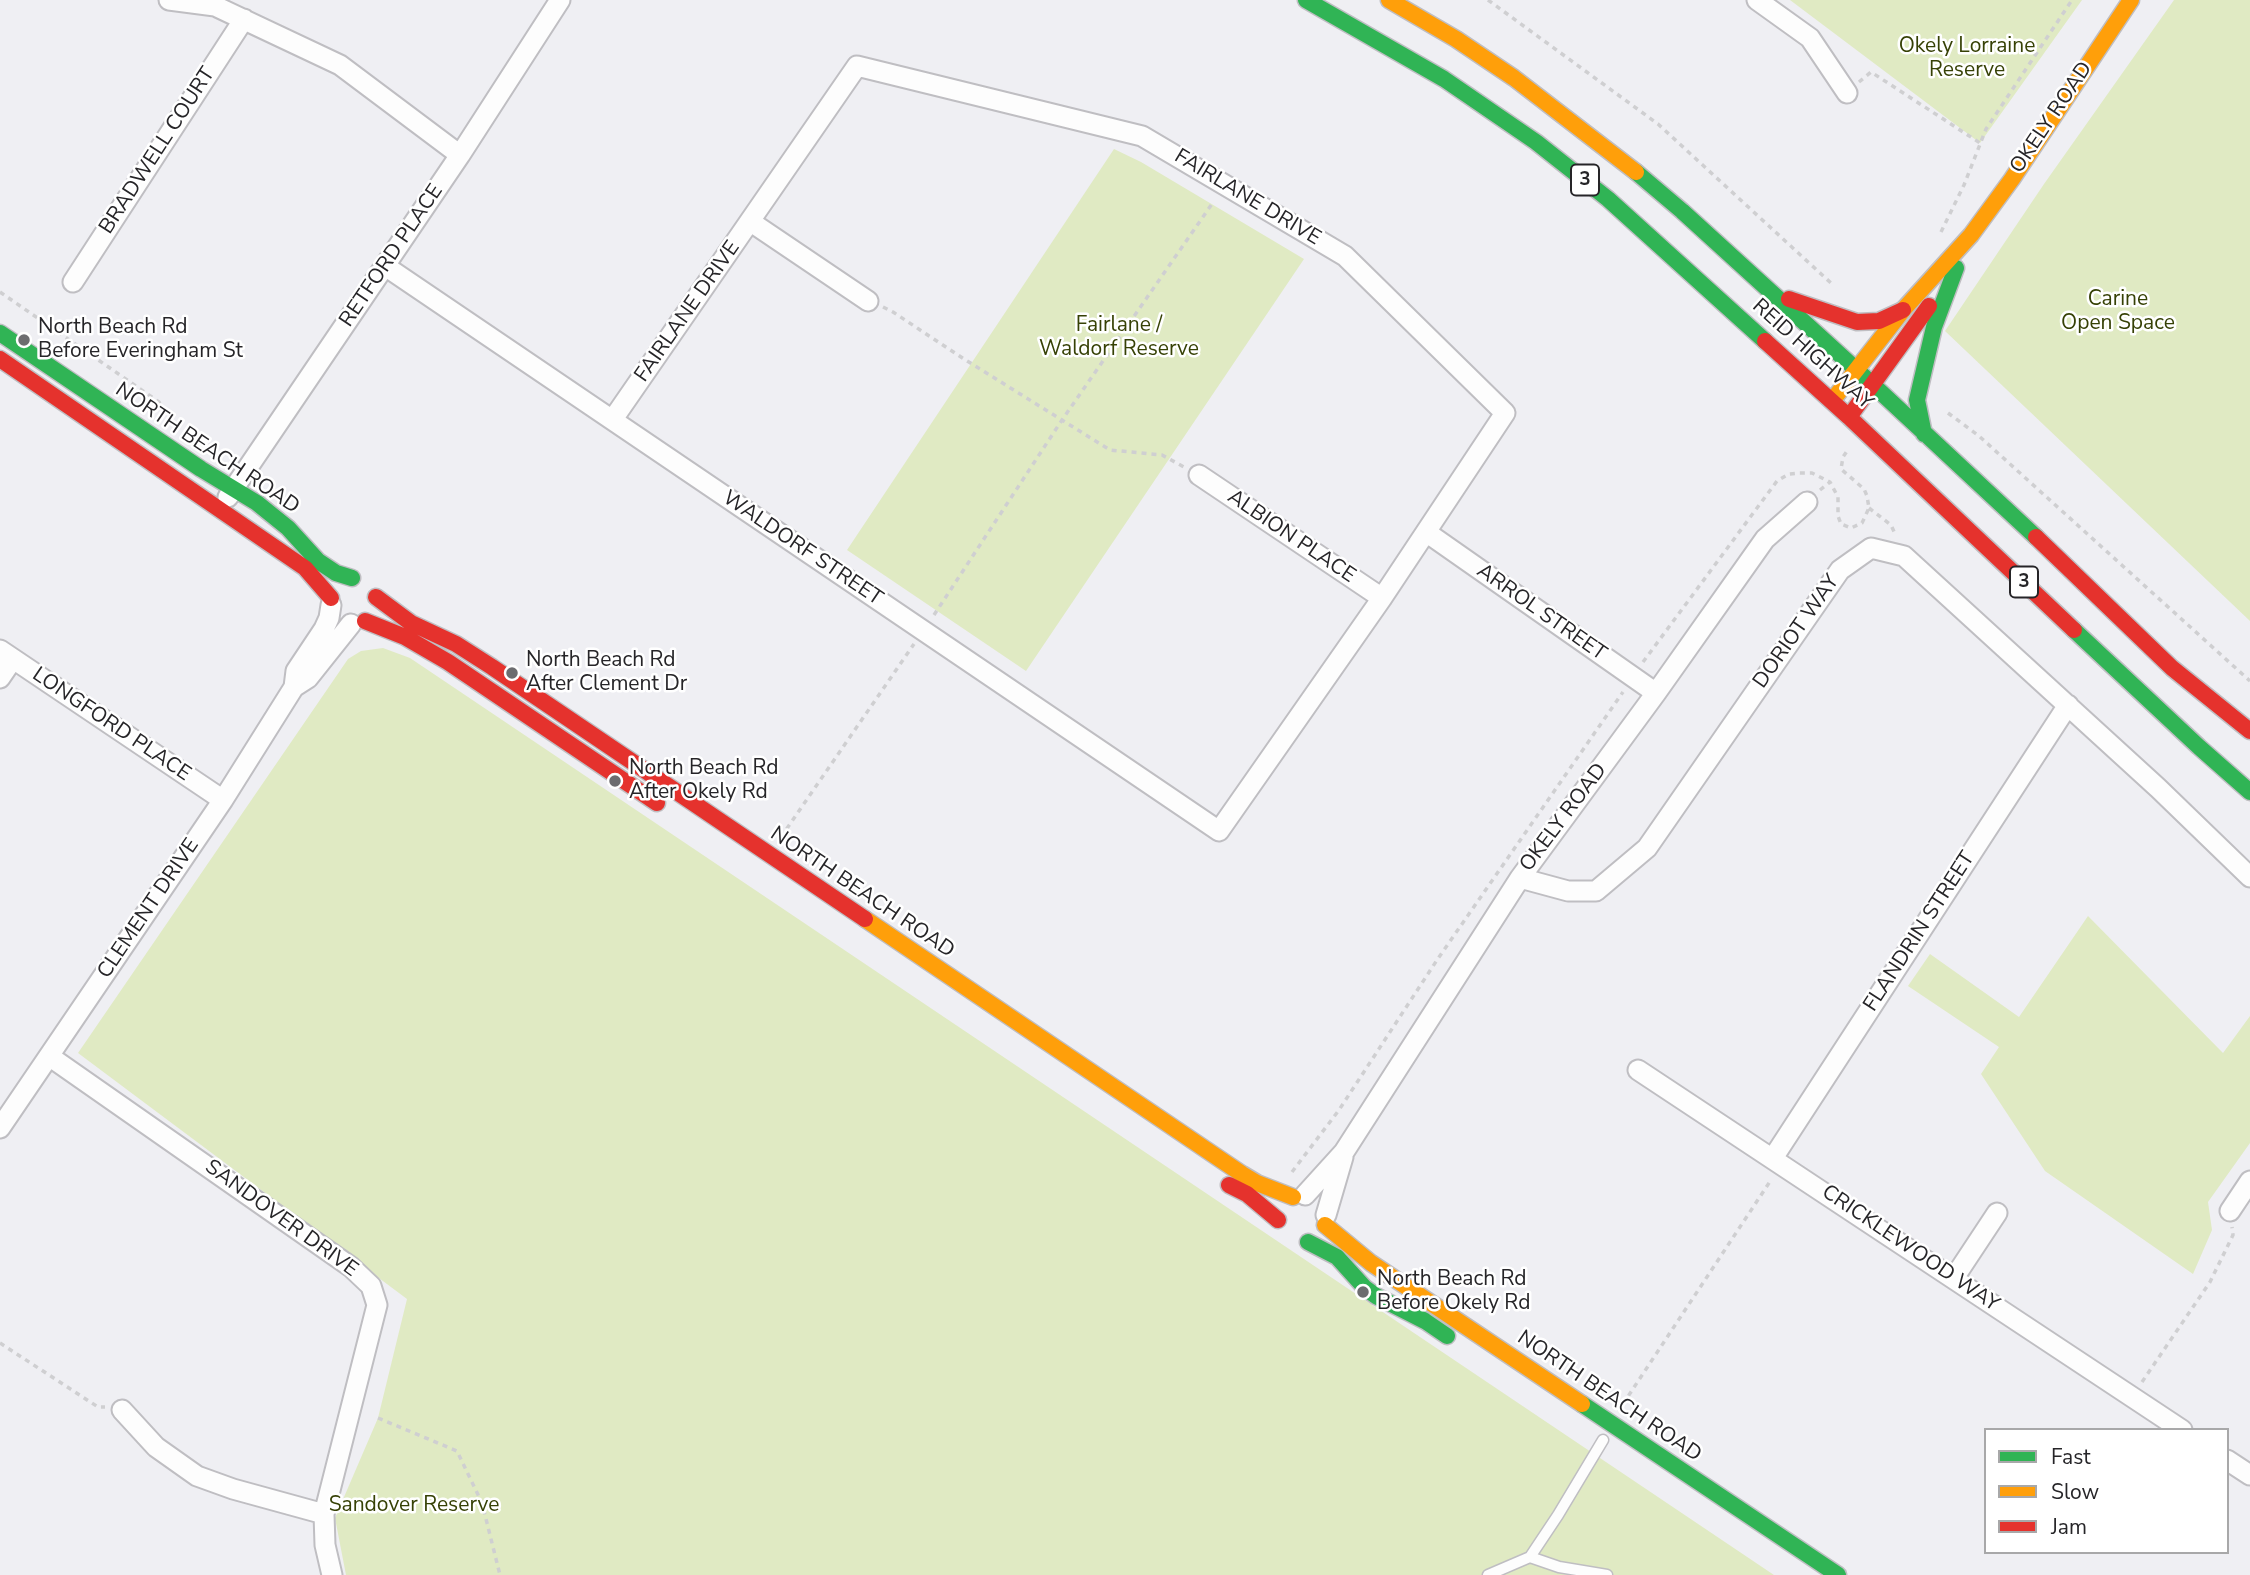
<!DOCTYPE html>
<style>
body{margin:0}
#map{position:relative;width:2250px;height:1575px;overflow:hidden;background:#efeff3;font-family:"Nunito Sans",sans-serif}
canvas{display:block}
.legend{position:absolute;left:1984px;top:1428px;width:245px;height:126px;box-sizing:border-box;background:#fff;border:2px solid #a8a8a9;margin:0;padding:9px 12px;list-style:none;font-size:21px;color:#262528}
.legend li{display:flex;align-items:center;gap:14px;height:35px}
.legend b{width:35px;border:2px solid #a8a8a9}
</style>
<div id="map">
<canvas width="2250" height="1575"></canvas>
<ul class="legend">
<li><b style="height:9px;background:#30b455"></b>Fast</li>
<li><b style="height:9px;background:#ff9f0a"></b>Slow</li>
<li><b style="height:9px;background:#e5322d"></b>Jam</li>
</ul>
</div>
<script>
const context = document.querySelector('canvas').getContext('2d');
context.lineJoin = 'round';
function fill(path, color) { context.fillStyle = color; context.fill(path, 'evenodd'); }
const shape = rows => new Path2D(rows.map(r => 'M' + r).join(''));
function strokePath(path, color, width, dash) { context.strokeStyle = color; context.lineWidth = width; context.lineCap = dash ? 'butt' : 'round'; context.setLineDash(dash || []); context.stroke(path); }
function label(font, color, halo, rows, align = 'center') {
  context.font = font + ' "Nunito Sans",sans-serif'; context.lineWidth = 5; context.setLineDash([]); context.textBaseline = 'middle'; context.strokeStyle = halo; context.fillStyle = color; for (const [text, x, y, turn = 0] of rows) {
    context.save(); context.translate(x, y); context.rotate((+turn || 0) * Math.PI / 180); context.textAlign = isNaN(turn) ? turn : align; if (halo) context.strokeText(text, 0, 0); context.fillText(text, 0, 0); context.restore();
  }
}
const green = shape([
 [1790,0,2082,0,1980,143],
 [2174,0,2250,0,2250,621,1945,331,2044,184],
 [1114,149,1141,162,1304,259,1026,671,847,550],
 [383,648,410,658,1774,1575,346,1575,335,1518,378,1418,407,1299,78,1053,348,659,361,651],
 [2088,916,2223,1053,2250,1016,2250,1143,2208,1202,2212,1230,2193,1274,2045,1171,1981,1074,1999,1047,1908,986,1930,954,2019,1017]
]);
const path = shape([
 [1488,0,1658,124,1832,284],
 [1859,82,1871,72,1980,143],
 [1941,232,1964,185,1986,129,2072,0],
 [0,292,159,402,171,420],
 [883,307,893,312,964,359,1110,450,1162,455,1184,467],
 [1948,413,1979,436,2250,681],
 [1820,490,1830,482,1838,497,1838,516,1841,524,1851,528,1862,523,1869,508,1867,496,1864,489,1841,469,1843,457,1847,451],
 [1869,508,1891,525,1896,536],
 [934,615,1062,420,1214,201],
 [1643,662,1777,481,1789,474,1799,473,1812,473,1830,482],
 [781,837,914,644],
 [1292,1172,1339,1110,1437,960,1623,692],
 [0,1343,98,1407,105,1407],
 [2142,1382,2210,1282,2233,1235,2232,1227],
 [1623,1404,1771,1180],
 [378,1418,457,1451,482,1503,500,1575]
]);
const lane = shape([
 [1530,1557,1559,1567,1607,1575],
 [1488,1575,1530,1557,1558,1515,1603,1440]
]);
const street = shape([
 [169,0,215,6,340,65,460,155],
 [1757,0,1810,38,1847,93],
 [751,222,868,301],
 [385,266,1219,831,1382,598,1505,413,1345,256,1142,136,857,66,613,419],
 [73,282,244,19],
 [1199,475,1382,598],
 [228,497,460,155,560,0],
 [1426,532,1656,693],
 [0,650,223,800],
 [0,678,13,659],
 [294,687,296,671,324,629,329,618,331,605],
 [1520,878,1568,891,1596,891,1647,848,1840,570,1871,548,1904,556,2158,788,2250,877],
 [49,1056,351,1267,371,1286,377,1305,324,1514,325,1545,332,1575],
 [1638,1070,2182,1430],
 [0,1128,223,800,294,687,308,678,351,624],
 [1773,1158,2068,705],
 [1305,1195,1344,1152,1520,878,1656,693,1765,539,1807,502],
 [2230,1211,2250,1181],
 [1326,1215,1343,1157],
 [1954,1278,1997,1213],
 [122,1410,156,1447,197,1476,233,1489,324,1514],
 [2227,1460,2250,1475]
]);
const fast = shape([
 [1306,0,1444,79,1536,142,1608,199,1765,341],
 [1636,172,1682,211,1872,384,2036,537],
 [0,333,201,469,257,503,288,528,318,561,336,573,352,578],
 [1924,434,1917,400,1934,327,1956,268],
 [2074,630,2199,747,2250,792],
 [1308,1242,1337,1257,1365,1288,1376,1296,1425,1321,1447,1336],
 [1582,1404,1838,1575]
]);
const slow = shape([
 [1389,0,1456,39,1514,78,1636,172],
 [1832,401,1903,310,1971,235,2012,179,2131,0],
 [865,919,1242,1174,1257,1183,1293,1197],
 [1325,1225,1371,1263,1582,1404]
]);
const jam = shape([
 [1789,299,1857,322,1879,321,1903,310],
 [1765,341,1849,417,2074,630],
 [0,359,305,568,331,598],
 [1849,417,1929,306],
 [2036,537,2172,668,2250,731],
 [376,597,411,623,456,644,492,667,865,919],
 [365,621,405,637,448,662,657,803],
 [1229,1185,1247,1194,1278,1220]
]);
const markers = [
 [24,340,7,"#6c6c6f"],
 [512,673,7,"#6c6c6f"],
 [615,781,7,"#6c6c6f"],
 [1363,1292,7,"#6c6c6f"]
];
const shields = [
 [1585,180,28],
 [2024,582,28]
];
const shieldNames = [
 ["3",1585,180],
 ["3",2024,582]
];
const parkNames = [
 ["Okely Lorraine",1967,47],
 ["Reserve",1967,71],
 ["Carine",2118,300],
 ["Open Space",2118,324],
 ["Fairlane /",1119,326],
 ["Waldorf Reserve",1119,350],
 ["Sandover Reserve",414,1506]
];
const streetNames = [
 ["OKELY ROAD",2052,118,-56],
 ["BRADWELL COURT",158,151,-57],
 ["FAIRLANE DRIVE",1247,198,31],
 ["RETFORD PLACE",392,256,-56],
 ["FAIRLANE DRIVE",688,312,-55],
 ["REID HIGHWAY",1812,355,42],
 ["NORTH BEACH ROAD",207,449,34],
 ["ALBION PLACE",1291,537,34],
 ["WALDORF STREET",802,549,34],
 ["ARROL STREET",1541,613,35],
 ["DORIOT WAY",1797,632,-55],
 ["LONGFORD PLACE",111,725,34],
 ["OKELY ROAD",1564,818,-53],
 ["NORTH BEACH ROAD",862,893,34],
 ["CLEMENT DRIVE",149,909,-56],
 ["FLANDRIN STREET",1920,932,-57],
 ["SANDOVER DRIVE",281,1219,36],
 ["CRICKLEWOOD WAY",1910,1249,34],
 ["NORTH BEACH ROAD",1609,1397,34]
];
const poiNames = [
 ["North Beach Rd",38,328],
 ["Before Everingham St",38,352],
 ["North Beach Rd",526,661],
 ["After Clement Dr",526,685],
 ["North Beach Rd",629,769],
 ["After Okely Rd",629,793],
 ["North Beach Rd",1377,1280],
 ["Before Okely Rd",1377,1304]
];
fill(green, '#e0eac3');
strokePath(lane, '#bfbec2', 13);
strokePath(street, '#bfbec2', 23);
strokePath(fast, '#bfbec2', 19);
strokePath(slow, '#bfbec2', 19);
strokePath(jam, '#bfbec2', 19);
strokePath(path, '#cfcfd1', 3.5, [5, 5]);
strokePath(lane, '#fdfdfd', 10);
strokePath(street, '#fdfdfd', 19);
strokePath(fast, '#30b455', 16);
strokePath(slow, '#ff9f0a', 16);
strokePath(jam, '#e5322d', 16);
for (const [x, y, r, color] of markers) { const dot = new Path2D(); dot.arc(x, y, r, 0, 2 * Math.PI); context.fillStyle = color; context.fill(dot); strokePath(dot, '#fff', 2.5); }
for (const [x, y, w] of shields) { const box = new Path2D(); box.roundRect(x - w / 2, y - 15.5, w, 31, 5); context.fillStyle = '#fff'; context.fill(box); strokePath(box, '#262528', 2); }
label('bold 19px', '#262528', null, shieldNames);
label('21px', '#364105', '#fff', parkNames);
label('21px', '#262528', '#fff', streetNames);
label('21px', '#262528', '#fff', poiNames, 'left');
</script>
